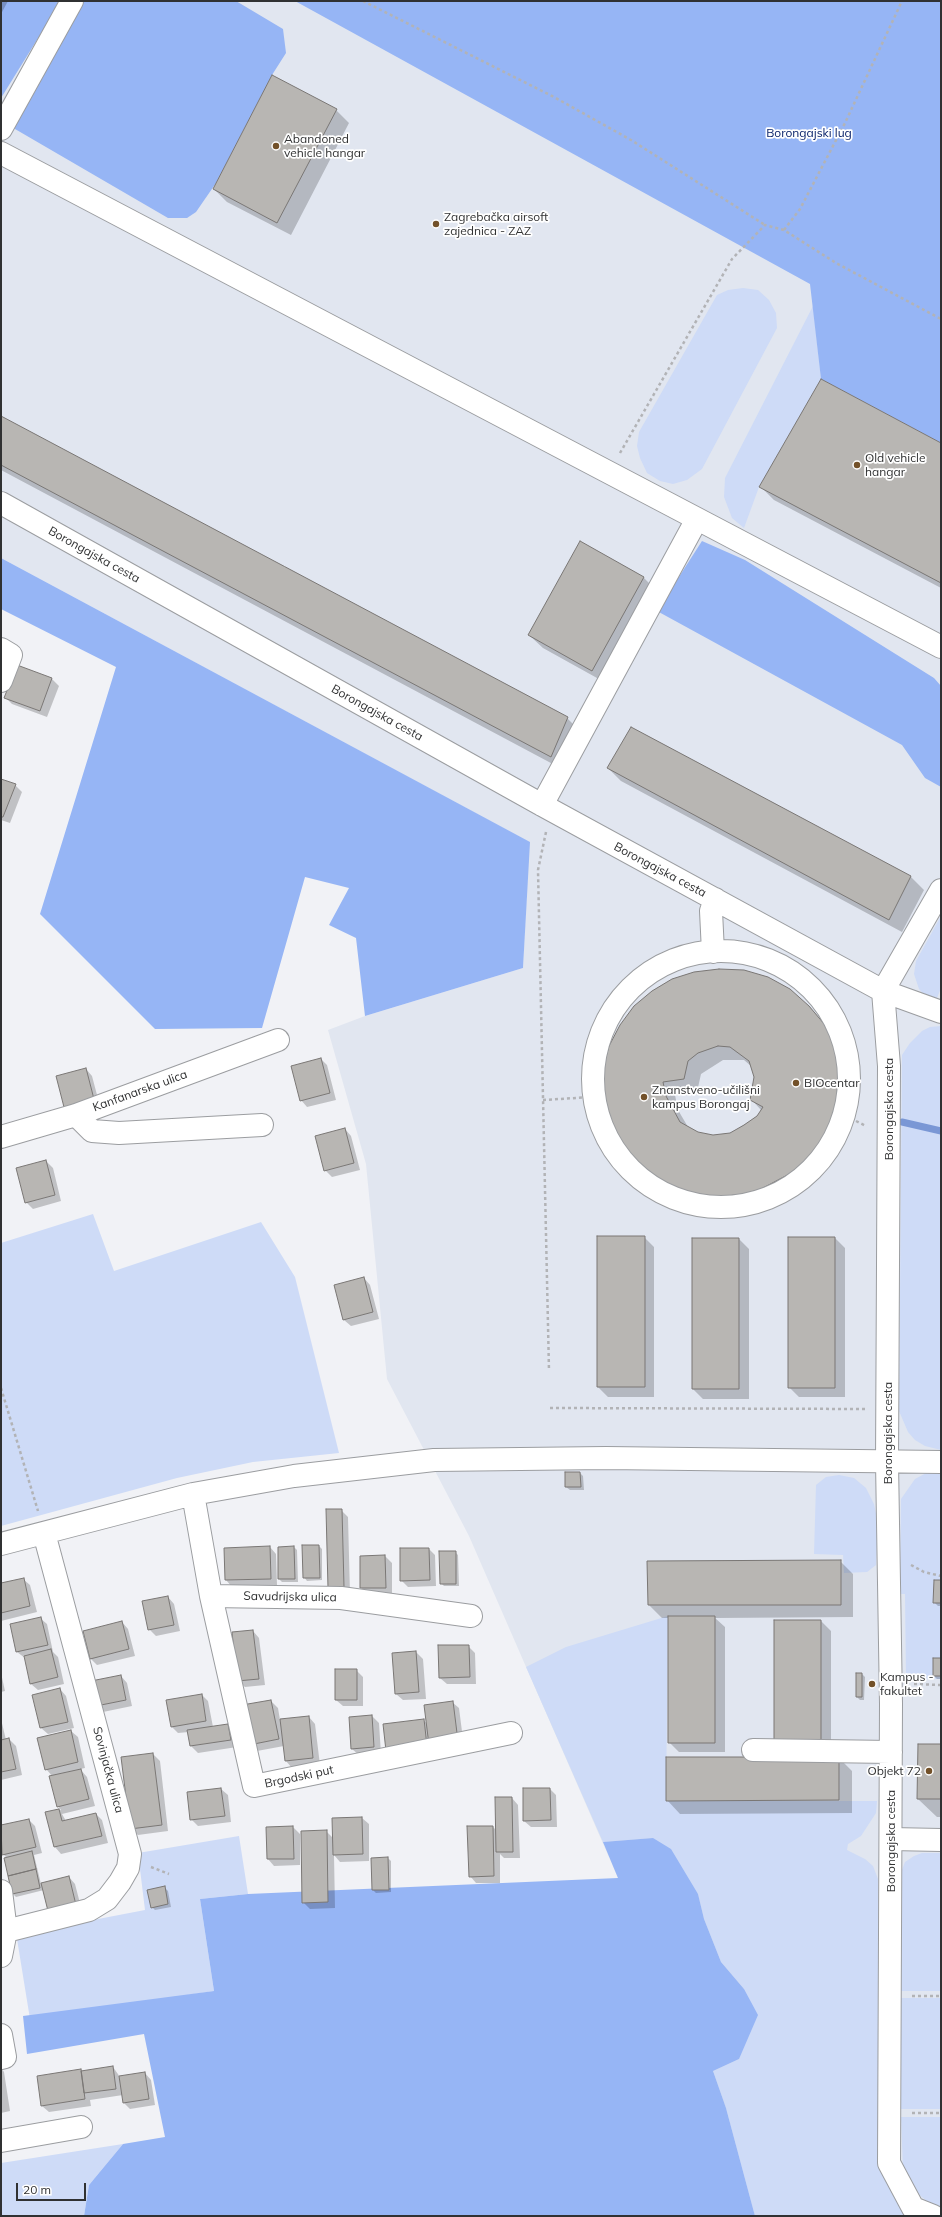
<!DOCTYPE html>
<meta charset="utf-8">
<style>
body{margin:0}
#map{position:relative;width:942px;height:2217px;overflow:hidden;background:#f1f2f6;font-family:Mulish,sans-serif}
canvas{display:block}
.frame{position:absolute;inset:0;border:2px solid #303132;pointer-events:none}
.scale{position:absolute;left:16px;top:2183px;width:70px;height:18px;box-sizing:border-box;border:2px solid #303132;border-top:0;padding-left:5px;font-size:12px;line-height:14px;white-space:nowrap;color:#303132;-webkit-text-stroke:3px #fff;paint-order:stroke}
</style>
<div id="map">
<canvas width="942" height="2217"></canvas>
<div class="frame"></div>
<div class="scale">20 m</div>
</div>
<script>
const context = document.querySelector('canvas').getContext('2d');
context.lineJoin = 'round';
function fill(path, color) { context.fillStyle = color; context.fill(path, 'evenodd'); }
const shape = rows => new Path2D(rows.map(r => 'M' + r).join(''));
function strokePath(path, color, width, dash) { context.strokeStyle = color; context.lineWidth = width; context.lineCap = dash ? 'butt' : 'round'; context.setLineDash(dash || []); context.stroke(path); }
function label(font, color, halo, rows, align = 'center') {
  context.font = font + ' Mulish,sans-serif'; context.lineWidth = 3.5; context.setLineDash([]); context.textBaseline = 'middle'; context.strokeStyle = halo; context.fillStyle = color; for (const [text, x, y, turn = 0] of rows) {
    context.save(); context.translate(x, y); context.rotate((+turn || 0) * Math.PI / 180); context.textAlign = isNaN(turn) ? turn : align; if (halo) context.strokeText(text, 0, 0); context.fillText(text, 0, 0); context.restore();
  }
}
const built = shape([
 [1,1,941,1,941,2216,755,2216,726,2108,618,1878,469,1536,387,1379,366,1164,328,1030,365,1016,523,968,529,842,1,558]
]);
const green = shape([
 [743,288,758,290,769,300,776,313,777,328,702,469,687,480,673,484,660,481,647,473,640,458,637,446,639,432,717,295,728,290],
 [813,306,821,379,759,487,744,528,732,518,724,497,725,478],
 [941,916,941,988,935,1003,928,999,919,989,914,974,916,961],
 [941,1026,941,1450,925,1446,915,1440,908,1432,899,1411,902,1055,910,1043,922,1031,930,1027],
 [93,1214,114,1271,261,1222,295,1277,339,1453,253,1462,177,1478,1,1526,1,1243],
 [941,1471,941,1679,906,1679,905,1594,900,1594,901,1499,915,1479,928,1472],
 [839,1475,854,1478,866,1488,874,1504,878,1523,876,1565,867,1572,844,1573,843,1555,814,1554,816,1485,826,1477],
 [668,1616,666,1801,877,1801,876,1813,861,1836,848,1844,847,1850,865,1859,873,1866,878,1879,881,2167,887,2184,897,2202,910,2216,755,2216,726,2108,713,2071,739,2059,744,1989,721,1962,704,1919,698,1894,653,1838,603,1842,526,1667,566,1647],
 [239,1836,248,1894,200,1899,214,1991,30,2019,17,1939,20,1934,145,1910,138,1853],
 [922,1853,941,1853,941,1991,900,1991,900,1875,905,1862,914,1856],
 [901,1998,941,1998,941,2109,901,2109],
 [901,2117,941,2117,941,2208,930,2204,914,2190,903,2169],
 [123,2144,89,2185,84,2216,1,2216,1,2163]
]);
const forest = shape([
 [1,1,61,1,1,98],
 [82,1,236,1,283,29,286,53,272,75,216,183,196,212,187,218,168,218,15,129,13,116],
 [295,1,941,1,941,443,821,379,810,284],
 [702,541,745,560,934,678,941,686,941,787,925,778,902,745,657,611],
 [1,558,530,842,523,968,365,1016,356,938,329,925,349,888,305,877,262,1028,155,1029,40,914,116,667,1,609],
 [653,1838,671,1849,698,1894,704,1919,721,1962,744,1989,758,2015,739,2059,713,2071,726,2108,755,2216,84,2216,89,2185,123,2144,165,2137,144,2034,27,2054,23,2016,214,1991,200,1899,248,1894,618,1878,603,1842]
]);
const shadow = shape([
 [1,1,8,1,1,14],
 [336,110,349,123,291,235,227,202,214,189],
 [1,417,567,718,580,731,564,770,1,470],
 [941,444,941,588,774,500,761,487],
 [581,543,644,578,657,591,606,683,543,648,529,635],
 [18,666,52,679,59,686,47,717,12,704,6,698],
 [632,728,911,877,924,890,902,932,621,781,608,768],
 [1,780,15,785,22,792,10,823,1,820],
 [809,1006,838,1040,849,1062,851,1085,850,1113,846,1137,834,1157,822,1172,806,1185,775,1202,757,1207,732,1209,694,1204,673,1197,655,1185,641,1171,602,1091],
 [723,1060,744,1060,751,1066,755,1077,751,1099,761,1110,758,1116,730,1134,712,1136,698,1133,688,1127,678,1110,675,1095,697,1092,701,1074],
 [321,1059,327,1065,336,1100,307,1107,301,1100],
 [86,1069,92,1076,101,1110,73,1117],
 [345,1129,351,1136,360,1170,332,1177,325,1170],
 [46,1161,53,1168,61,1201,33,1209,26,1202],
 [644,1237,654,1247,654,1397,608,1397,598,1387],
 [835,1238,845,1248,845,1397,799,1397,789,1387],
 [739,1239,749,1249,749,1399,703,1399,693,1389],
 [364,1278,370,1285,379,1319,351,1326,344,1320],
 [580,1473,583,1476,584,1490,570,1490,566,1487],
 [341,1510,348,1517,350,1594,335,1594],
 [319,1546,322,1549,322,1580,307,1581,304,1577],
 [270,1547,276,1554,277,1585,232,1587,226,1580],
 [294,1547,297,1550,298,1582,282,1582,279,1579],
 [429,1549,435,1555,436,1586,408,1587,401,1580],
 [455,1552,458,1555,459,1586,444,1586,441,1583],
 [385,1556,392,1563,392,1594,368,1595,361,1588,361,1557],
 [840,1561,853,1574,853,1617,715,1618,725,1627,725,1752,679,1752,669,1742,669,1618,662,1618,649,1605],
 [23,1579,30,1585,37,1612,1,1621,1,1584],
 [941,1581,941,1606,938,1606,935,1603],
 [168,1597,174,1604,180,1631,156,1636,149,1629],
 [40,1618,47,1624,53,1652,58,1657,64,1684,38,1690,31,1684,25,1658,17,1652],
 [821,1621,831,1631,831,1756,785,1756],
 [122,1622,128,1629,135,1656,97,1665,90,1658],
 [253,1631,259,1638,265,1685,245,1687,238,1681],
 [468,1646,475,1653,476,1684,447,1684,440,1678],
 [416,1652,423,1659,426,1699,403,1700,396,1694],
 [941,1659,941,1679,937,1679,934,1676],
 [356,1670,363,1677,363,1706,343,1706,336,1700],
 [1,1673,5,1691,1,1692],
 [862,1674,865,1677,864,1700,860,1700,857,1697],
 [121,1676,127,1683,132,1706,103,1712,97,1705],
 [60,1689,66,1696,74,1728,48,1734,41,1728],
 [202,1695,208,1701,213,1727,228,1725,234,1732,237,1747,198,1753,191,1746,189,1732,178,1733,172,1727],
 [271,1701,278,1708,280,1720,309,1717,315,1724,320,1765,292,1768,286,1761,284,1746,257,1751,250,1744],
 [452,1702,459,1708,464,1747,394,1757,423,1720,428,1724],
 [372,1716,379,1723,381,1754,359,1755,352,1749],
 [1,1719,6,1740,9,1739,16,1746,22,1775,1,1780],
 [71,1731,78,1737,85,1768,80,1769,87,1777,95,1806,62,1814,66,1821,96,1814,102,1820,108,1843,61,1854,55,1847,46,1813,61,1810,58,1806,53,1777,46,1769],
 [941,1745,941,1817,937,1817,918,1799],
 [153,1754,160,1761,168,1831,138,1835,131,1829],
 [839,1758,852,1771,852,1813,680,1814,667,1800],
 [221,1789,228,1795,231,1822,198,1826,191,1819],
 [550,1789,556,1795,557,1827,531,1827,524,1821],
 [512,1798,518,1805,520,1858,504,1858,500,1854,500,1883,476,1883,470,1876,493,1827,497,1831],
 [362,1818,369,1824,369,1861,340,1862,334,1855,335,1908,310,1909,303,1902,326,1831,333,1838],
 [29,1820,35,1826,42,1853,34,1855,41,1884,69,1877,75,1884,82,1911,44,1890,16,1897,13,1894,5,1859,7,1858,3,1854,1,1845,1,1826],
 [293,1827,300,1834,300,1865,274,1866,268,1859],
 [388,1858,391,1861,391,1892,376,1893,373,1890],
 [165,1888,168,1891,171,1907,155,1910,152,1907],
 [113,2067,120,2077,145,2073,151,2080,155,2105,130,2109,124,2103,123,2095,90,2100,91,2106,49,2112,42,2106],
 [1,2068,4,2072,10,2111,1,2113]
]);
const stream = shape([
 [902,1122,941,1131]
]);
const building = shape([
 [272,75,337,109,277,223,213,189,272,75],
 [821,379,941,443,941,583,759,487,821,379],
 [1,416,568,717,551,757,1,465,1,416],
 [580,541,644,577,592,671,528,635,580,541],
 [17,665,52,678,40,711,4,698,17,665],
 [631,727,911,876,889,920,607,768,631,727],
 [1,779,16,784,3,817,1,817,1,779],
 [719,969,744,970,768,977,790,989,809,1006,825,1025,836,1048,838,1071,837,1099,833,1123,821,1144,808,1159,793,1172,761,1189,744,1194,718,1197,680,1191,659,1184,641,1172,625,1154,613,1136,603,1115,601,1091,603,1068,609,1046,620,1025,634,1006,652,991,672,979,694,972,719,969],
 [718,1046,730,1047,749,1061,754,1077,750,1100,763,1107,757,1116,744,1125,730,1133,713,1135,698,1132,680,1122,666,1096,663,1082,684,1079,688,1061,698,1053,718,1046],
 [321,1058,330,1093,300,1101,291,1066,321,1058],
 [86,1068,95,1103,65,1111,56,1076,86,1068],
 [345,1128,354,1163,324,1171,315,1136,345,1128],
 [46,1160,55,1195,25,1203,16,1168,46,1160],
 [597,1236,645,1236,645,1387,597,1387,597,1236],
 [788,1237,835,1237,835,1388,788,1388,788,1237],
 [692,1238,739,1238,739,1389,692,1389,692,1238],
 [364,1277,373,1312,343,1320,334,1285,364,1277],
 [565,1472,580,1472,581,1487,565,1487,565,1472],
 [326,1509,342,1509,344,1587,328,1588,326,1509],
 [302,1545,319,1545,320,1578,303,1578,302,1545],
 [270,1546,271,1579,225,1580,224,1548,270,1546],
 [294,1546,295,1579,278,1579,278,1547,294,1546],
 [400,1548,429,1548,430,1580,400,1581,400,1548],
 [439,1551,456,1551,456,1584,440,1584,439,1551],
 [385,1555,386,1588,360,1588,360,1556,385,1555],
 [841,1560,841,1605,648,1605,647,1561,841,1560],
 [24,1578,30,1606,1,1613,1,1583,24,1578],
 [934,1580,941,1580,941,1603,933,1603,934,1580],
 [168,1596,174,1625,148,1630,142,1601,168,1596],
 [668,1616,715,1616,715,1743,668,1743,668,1616],
 [41,1617,48,1645,16,1652,10,1624,41,1617],
 [774,1620,821,1620,821,1746,774,1746,774,1620],
 [122,1621,129,1649,90,1659,83,1631,122,1621],
 [253,1630,259,1679,237,1681,232,1632,253,1630],
 [438,1645,469,1645,470,1677,439,1678,438,1645],
 [51,1649,58,1677,30,1684,24,1656,51,1649],
 [416,1651,419,1692,395,1694,392,1653,416,1651],
 [933,1658,941,1658,941,1676,933,1676,933,1658],
 [335,1669,357,1669,357,1700,335,1700,335,1669],
 [856,1673,862,1673,862,1697,856,1697,856,1673],
 [121,1675,126,1700,96,1706,91,1681,121,1675],
 [60,1688,68,1722,40,1728,32,1695,60,1688],
 [202,1694,206,1721,171,1727,166,1700,202,1694],
 [271,1700,279,1739,249,1745,242,1705,271,1700],
 [453,1701,458,1741,429,1745,424,1705,453,1701],
 [372,1715,374,1747,351,1749,349,1717,372,1715],
 [309,1716,313,1758,285,1761,280,1719,309,1716],
 [424,1719,427,1746,386,1751,383,1724,424,1719],
 [228,1724,231,1740,190,1746,187,1730,228,1724],
 [71,1730,78,1762,45,1770,37,1738,71,1730],
 [9,1738,16,1769,1,1772,1,1740,9,1738],
 [918,1744,941,1744,941,1799,917,1799,918,1744],
 [153,1753,162,1825,130,1829,121,1757,153,1753],
 [666,1757,839,1757,839,1800,666,1801,666,1757],
 [81,1769,89,1799,57,1807,49,1776,81,1769],
 [221,1788,225,1816,190,1820,187,1792,221,1788],
 [523,1788,550,1788,551,1820,523,1821,523,1788],
 [495,1797,512,1797,513,1852,496,1852,495,1797],
 [59,1809,62,1821,96,1813,102,1836,54,1847,45,1812,59,1809],
 [362,1817,363,1854,333,1855,332,1818,362,1817],
 [29,1819,36,1847,2,1855,1,1825,29,1819],
 [293,1826,294,1859,267,1859,266,1827,293,1826],
 [467,1826,493,1826,494,1876,469,1877,467,1826],
 [327,1830,328,1902,302,1903,301,1831,327,1830],
 [32,1851,36,1869,8,1876,4,1858,32,1851],
 [388,1857,389,1890,372,1890,371,1858,388,1857],
 [36,1869,40,1888,12,1894,8,1876,36,1869],
 [69,1876,76,1905,48,1911,41,1883,69,1876],
 [165,1886,168,1904,151,1908,147,1890,165,1886],
 [113,2066,116,2089,84,2093,81,2071,113,2066],
 [81,2069,85,2099,41,2106,37,2076,81,2069],
 [145,2072,149,2099,123,2103,119,2076,145,2072]
]);
const path = shape([
 [363,1,554,97,631,140,765,225],
 [784,230,800,209,845,123,902,1],
 [620,453,732,259,765,225,784,230,836,263,941,319],
 [546,832,538,870,549,1371],
 [543,1100,592,1097],
 [856,1121,866,1126],
 [1,1388,38,1511],
 [550,1408,866,1409],
 [911,1565,924,1572,941,1576],
 [914,1684,941,1685],
 [151,1867,169,1874],
 [912,1996,941,1996],
 [912,2113,941,2113]
]);
const minor = shape([
 [1,129,72,1],
 [1,153,941,647],
 [1,503,542,805,883,991,941,1012],
 [1,649,11,655,1,681],
 [542,805,697,519],
 '593 1079a128 128 0 1 1 256 0a128 128 0 1 1-256 0Z',
 [713,952,711,911,715,899],
 [883,991,889,1066,887,1462,891,1704,889,2163,913,2208,933,2216],
 [883,991,941,890],
 [76,1115,92,1131,119,1133,262,1125],
 [1,1137,76,1115,278,1040],
 [193,1494,211,1596,341,1598,471,1616],
 [1,1544,193,1494,294,1476,434,1460,606,1458,941,1462],
 [211,1596,254,1786,511,1733],
 [753,1750,891,1752],
 [891,1839,941,1840],
 [1,1891,6,1931,1,1956],
 [6,1931,89,1910,107,1899,120,1882,128,1868,130,1854,44,1533],
 [1,2035,5,2057,1,2058],
 [1,2141,81,2127]
]);
const markers = [
 [276,146,4,"#735129"],
 [436,224,4,"#735129"],
 [857,465,4,"#735129"],
 [796,1083,4,"#735129"],
 [644,1097,4,"#735129"],
 [872,1684,4,"#735129"],
 [929,1771,4,"#735129"]
];
const parkNames = [
 ["Borongajski lug",809,133]
];
const poiNames = [
 ["Abandoned",284,139],
 ["vehicle hangar",284,153],
 ["Zagrebačka airsoft",444,217],
 ["zajednica - ZAZ",444,231],
 ["Old vehicle",865,458],
 ["hangar",865,472],
 ["BIOcentar",804,1083],
 ["Znanstveno-učilišni",652,1090],
 ["kampus Borongaj",652,1104],
 ["Kampus -",880,1677],
 ["fakultet",880,1691],
 ["Objekt 72",921,1771,"right"]
];
const streetNames = [
 ["Borongajska cesta",94,555,29],
 ["Borongajska cesta",377,713,29],
 ["Borongajska cesta",660,870,28],
 ["Kanfanarska ulica",140,1091,-20],
 ["Borongajska cesta",889,1109,-90],
 ["Borongajska cesta",888,1433,-90],
 ["Savudrijska ulica",290,1597,1],
 ["Sovinjačka ulica",108,1770,75],
 ["Brgodski put",299,1777,-12],
 ["Borongajska cesta",891,1841,-90]
];
fill(built, '#e1e6f0');
fill(green, '#cedbf7');
fill(forest, '#96b5f5');
fill(shadow, '#0003');
strokePath(stream, '#7a97d5', 7);
fill(building, '#b8b6b3');
strokePath(building, '#7a7775', 1);
strokePath(minor, '#9b9da0', 24);
strokePath(path, '#b2b3b6', 2.5, [3, 3]);
strokePath(minor, '#fff', 22);
for (const [x, y, r, color] of markers) { const dot = new Path2D(); dot.arc(x, y, r, 0, 2 * Math.PI); context.fillStyle = color; context.fill(dot); strokePath(dot, '#fff', 1.5); }
label('12px', '#09226a', '#fff', parkNames);
label('12px', '#303132', '#fff', poiNames, 'left');
label('12px', '#303132', '#fff', streetNames);
</script>
